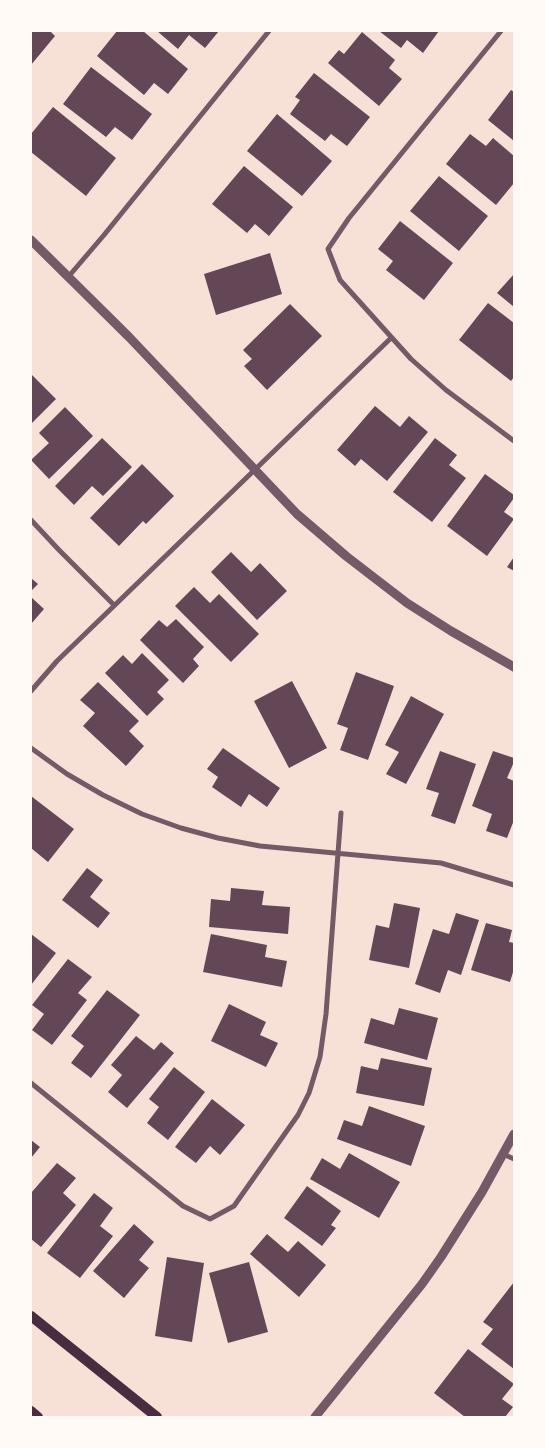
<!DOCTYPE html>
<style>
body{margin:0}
#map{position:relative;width:545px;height:1448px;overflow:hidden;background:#f7e1d7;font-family:Montserrat,sans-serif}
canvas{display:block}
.frame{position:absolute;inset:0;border:32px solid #fffaf5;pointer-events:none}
</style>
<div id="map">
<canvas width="545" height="1448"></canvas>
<div class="frame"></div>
</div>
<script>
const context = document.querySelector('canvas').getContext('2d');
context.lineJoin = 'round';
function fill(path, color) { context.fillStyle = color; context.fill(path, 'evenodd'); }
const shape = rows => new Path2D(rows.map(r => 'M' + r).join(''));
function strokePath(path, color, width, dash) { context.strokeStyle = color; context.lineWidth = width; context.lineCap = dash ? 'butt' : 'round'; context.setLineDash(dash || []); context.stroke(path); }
const building = shape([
 [31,31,50,31,55,36,31,65],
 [117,31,143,31,188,69,168,94,154,83,144,95,97,56],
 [157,31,219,31,205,48,189,35,178,49],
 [379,31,439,31,423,53,407,40,401,48],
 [362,32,395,60,389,68,402,79,379,106,328,63,339,50,344,54],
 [91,67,152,114,132,140,115,127,106,137,63,104],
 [314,73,370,117,347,146,331,134,325,141,290,114,300,100,295,97],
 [511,90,514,92,514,141,488,120],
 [53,107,116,158,86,196,31,152,31,134],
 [277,114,332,161,302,196,247,151],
 [470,134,486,146,493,138,514,156,514,183,496,205,446,164],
 [244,166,293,207,269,236,255,224,247,233,212,204],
 [439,176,488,216,459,251,410,211],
 [400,221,453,263,424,300,386,270,393,261,378,249],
 [270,253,282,294,216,315,204,274],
 [514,274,514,307,497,293],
 [488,303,514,323,514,377,511,381,459,340],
 [290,304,322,336,267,390,244,366,252,359,243,350],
 [31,374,56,399,31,424],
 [375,406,400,427,409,416,428,432,387,481,361,459,355,466,337,450],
 [65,407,93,436,49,479,31,460,49,443,39,433],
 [102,438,132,467,103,496,92,486,74,505,55,486],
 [435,438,457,455,449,465,466,478,432,522,393,492],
 [142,464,174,496,146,524,143,521,119,546,90,518],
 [485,474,514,495,514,498,504,512,514,519,487,556,447,526],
 [231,552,251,572,260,563,287,591,257,620,211,572],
 [514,557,514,571,507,567],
 [31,578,38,584,31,591],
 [194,587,210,603,219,594,259,634,231,662,175,606],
 [31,597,44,609,31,624],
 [176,619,204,647,193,659,199,666,183,683,140,640,159,620,167,627],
 [142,653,169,680,157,692,164,699,147,716,105,673,123,655,132,664],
 [356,672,394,686,368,760,340,750,348,728,337,724],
 [292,681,327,748,289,768,254,701],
 [98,682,139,721,129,731,144,746,126,766,83,726,95,713,80,700],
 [411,696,444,714,406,784,386,774,399,752,385,745],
 [223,748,280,788,267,807,249,794,241,807,212,787,218,777,207,769],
 [440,751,476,764,455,824,431,816,439,793,426,789],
 [493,751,514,758,514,762,507,778,514,781,514,820,507,838,486,831,492,814,472,806],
 [31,796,74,829,48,862,31,848],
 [87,868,103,880,90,897,110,913,98,928,62,900],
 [231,888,264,891,262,905,290,907,288,934,209,927,211,899,230,901],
 [394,903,420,908,409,968,369,960,376,925,389,928],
 [456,913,479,920,461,975,448,970,440,993,415,984,433,929,449,934],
 [486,923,512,930,509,942,514,943,514,969,510,982,471,970],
 [31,934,56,953,31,985],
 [211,934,267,945,265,957,287,961,282,987,203,972],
 [68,959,92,977,78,993,87,1000,52,1045,32,1030,44,1014,32,1005],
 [107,990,140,1015,91,1078,71,1063,84,1046,71,1036],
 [229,1004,266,1022,260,1035,278,1043,266,1067,211,1041],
 [399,1008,438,1018,427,1060,364,1043,371,1018,394,1025],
 [136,1036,154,1050,161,1042,174,1053,127,1108,108,1092,122,1075,111,1065],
 [381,1058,432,1068,424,1106,356,1093,361,1066,378,1070],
 [174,1067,205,1092,168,1140,147,1123,159,1107,149,1099],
 [212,1099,245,1125,220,1155,210,1146,196,1163,175,1147],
 [369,1106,425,1126,411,1166,337,1139,344,1120,362,1126],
 [31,1140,40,1147,31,1158],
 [349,1153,400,1182,379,1218,310,1179,322,1158,340,1169],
 [57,1163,76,1178,63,1193,76,1205,41,1247,31,1239,31,1193],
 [307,1186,341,1211,331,1225,336,1228,322,1246,284,1218],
 [94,1193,113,1208,100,1226,113,1236,80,1278,47,1253],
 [134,1224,154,1242,139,1260,149,1268,124,1298,93,1271],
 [267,1234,288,1252,298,1241,326,1265,299,1297,250,1254],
 [167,1257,204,1263,192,1342,155,1336],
 [249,1262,268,1332,228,1343,209,1273],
 [514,1282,514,1369,481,1344,493,1329,483,1322],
 [468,1349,514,1384,502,1399,513,1407,505,1417,465,1417,434,1393]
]);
const minor = shape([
 [501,31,349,218,328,249,340,280,411,359,446,390,514,441],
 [69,276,104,235,269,31],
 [31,520,59,550,114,605],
 [31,691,57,661,391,338],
 [31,748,67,774,103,795,142,814,181,828,218,838,260,846,441,863,514,885],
 [31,1083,183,1206,210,1219,234,1206,298,1115,309,1093,320,1057,326,1014,341,813],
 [503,1154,514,1159]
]);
const tertiary = shape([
 [31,240,129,337,297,514,346,556,407,603,451,631,514,667],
 [315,1417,422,1284,441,1257,482,1192,514,1134]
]);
const secondary = shape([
 [31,1316,157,1417],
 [31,1411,38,1417]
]);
fill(building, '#644757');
strokePath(minor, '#755966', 5);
strokePath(tertiary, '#755966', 9);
strokePath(secondary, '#4a2c40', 10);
</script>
